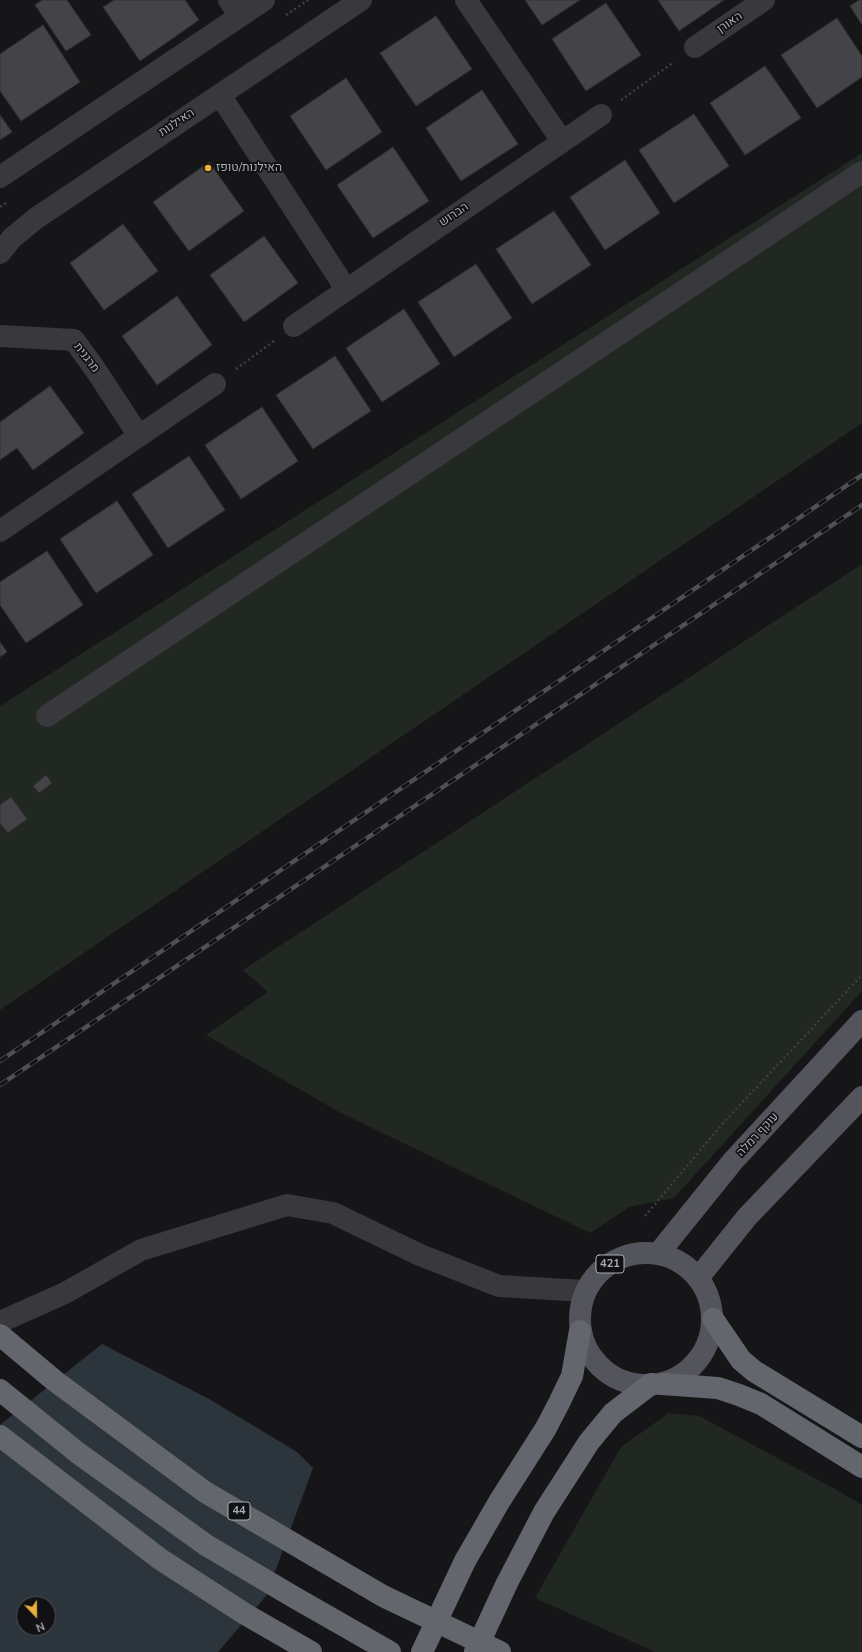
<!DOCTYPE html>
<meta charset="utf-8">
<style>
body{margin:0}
#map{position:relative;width:862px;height:1652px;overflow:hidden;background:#161618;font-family:"Nunito Sans",sans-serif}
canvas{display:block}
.north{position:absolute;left:16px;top:1596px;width:40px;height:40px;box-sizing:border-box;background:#111113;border:1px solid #4e4f55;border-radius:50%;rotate:158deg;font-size:11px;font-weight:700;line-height:16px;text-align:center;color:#a9adb8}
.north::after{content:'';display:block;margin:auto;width:14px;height:18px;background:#eab13c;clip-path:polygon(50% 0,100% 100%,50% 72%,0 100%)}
</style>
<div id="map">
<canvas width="862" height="1652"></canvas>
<div class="north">N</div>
</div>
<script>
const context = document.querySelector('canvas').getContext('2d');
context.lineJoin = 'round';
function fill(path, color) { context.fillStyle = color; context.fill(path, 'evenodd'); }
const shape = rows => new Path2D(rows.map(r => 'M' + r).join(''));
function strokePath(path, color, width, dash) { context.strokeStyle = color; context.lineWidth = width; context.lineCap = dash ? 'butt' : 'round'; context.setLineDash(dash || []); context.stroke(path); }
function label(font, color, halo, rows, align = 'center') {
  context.font = font + ' "Nunito Sans",Heebo,sans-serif'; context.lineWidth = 3.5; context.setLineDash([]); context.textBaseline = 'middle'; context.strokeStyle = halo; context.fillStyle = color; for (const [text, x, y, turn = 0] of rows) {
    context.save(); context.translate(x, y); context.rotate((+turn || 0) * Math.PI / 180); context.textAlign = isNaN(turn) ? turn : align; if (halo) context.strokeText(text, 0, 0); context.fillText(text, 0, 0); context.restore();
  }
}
const green = shape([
 [862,153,862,423,0,1010,0,706],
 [862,564,862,991,674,1198,629,1207,590,1233,339,1112,206,1035,268,992,243,970],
 [669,1413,699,1416,835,1489,862,1505,862,1652,655,1652,535,1598,621,1447]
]);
const water = shape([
 [102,1344,209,1399,297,1452,313,1468,266,1596,218,1652,0,1652,0,1425],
 [24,1604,48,1604,48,1628,24,1628]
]);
const building = shape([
 [42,0,67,0,91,35,66,51,35,5,42,0],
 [114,0,185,0,199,20,140,61,103,7,114,0],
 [525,0,580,0,542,25,525,0],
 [658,0,724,0,679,31,658,0],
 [859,0,862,0,862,25,850,6,859,0],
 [606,3,641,55,586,91,552,39,606,3],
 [436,16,472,69,416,106,380,53,436,16],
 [837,18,862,56,862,77,817,108,781,55,837,18],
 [43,25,80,82,21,121,0,91,0,54,43,25],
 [765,66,801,118,745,155,710,103,765,66],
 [346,78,382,132,326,170,290,116,346,78],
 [482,90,518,144,461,181,426,128,482,90],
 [694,114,729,166,674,203,639,150,694,114],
 [0,115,12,132,0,140,0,115],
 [393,147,429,201,373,238,337,185,393,147],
 [625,160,660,213,605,250,570,197,625,160],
 [209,162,244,211,189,251,153,202,209,162],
 [554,211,591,265,532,304,496,249,554,211],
 [123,224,158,271,104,310,70,263,123,224],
 [264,236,298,283,244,322,210,275,264,236],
 [476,264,512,318,454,357,418,302,476,264],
 [177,296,212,345,157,385,122,336,177,296],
 [404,309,440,364,382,402,346,348,404,309],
 [335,356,371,411,313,449,276,395,335,356],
 [50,386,84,433,33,470,17,448,0,460,0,422,50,386],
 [262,407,298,461,241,499,205,445,262,407],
 [189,456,225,510,168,548,132,494,189,456],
 [117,501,153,555,96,593,60,539,117,501],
 [47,551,83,605,26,643,0,605,0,582,47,551],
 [0,642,7,652,0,657,0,642],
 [46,775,52,783,39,793,33,786,46,775],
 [11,797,27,819,8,833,0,823,0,805,11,797]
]);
const path = shape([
 [286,15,308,0],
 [621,100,674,62],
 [0,207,6,203],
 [236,369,274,341],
 [645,1216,724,1122,862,975]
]);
const minor = shape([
 [229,0,240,16],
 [466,0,562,141],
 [695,47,764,0],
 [220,95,346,289],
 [0,177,264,0],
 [0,253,12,238,35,219,361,0],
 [294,326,601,115],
 [0,336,74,340,95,369,139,436],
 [0,531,215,384],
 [47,716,862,172],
 [0,1322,65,1293,141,1250,287,1205,333,1213,420,1255,499,1286,585,1291]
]);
const major = shape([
 '580 1319a66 66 0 1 1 132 0a66 66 0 1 1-132 0Z',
 [658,1254,733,1161,862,1021],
 [699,1277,747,1217,862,1097]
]);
const highway = shape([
 [713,1319,741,1360,754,1371,862,1437],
 [662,1384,718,1388,739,1395,761,1404,862,1467],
 [0,1390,78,1453,206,1545,292,1596,390,1652],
 [0,1436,160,1559,245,1614,311,1652],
 [422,1652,465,1561,499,1502,546,1428,559,1403,572,1376,580,1331],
 [475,1652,507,1583,544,1512,589,1442,613,1413,651,1384]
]);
const rail = shape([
 [0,1061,862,475],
 [0,1085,862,505]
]);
const highwayBridge = shape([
 [0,1335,55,1381,205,1492,383,1596,500,1652]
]);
const markers = [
 [208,168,4,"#eab13c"]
];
const shields = [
 [610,1264,28],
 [239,1511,22]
];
const shieldNames = [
 ["421",610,1264],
 ["44",239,1511]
];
const streetNames = [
 ["האורן",730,23,-34],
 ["האילנות",177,123,-34],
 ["הברוש",454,215,-34],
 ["מרגנית",86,358,52],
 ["עוקף רמלה",758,1135,-47]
];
const poiNames = [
 ["האילנות/טופז",216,168]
];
fill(green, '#212822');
fill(water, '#2d353c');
fill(building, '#434348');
strokePath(building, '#313034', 1);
strokePath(path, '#3e3f44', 2.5, [2, 3]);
strokePath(minor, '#38383d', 22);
strokePath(major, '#54555c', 22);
strokePath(highway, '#64666e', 22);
strokePath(rail, '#4f5056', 4.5);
strokePath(rail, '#111113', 3, [9]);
strokePath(highwayBridge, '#64666e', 22);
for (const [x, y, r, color] of markers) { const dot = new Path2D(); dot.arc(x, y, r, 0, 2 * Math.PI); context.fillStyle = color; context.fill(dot); strokePath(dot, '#111113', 1.5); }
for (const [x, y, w] of shields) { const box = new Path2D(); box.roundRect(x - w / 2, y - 9, w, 18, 3); context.fillStyle = '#111113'; context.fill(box); strokePath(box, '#a9adb8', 1); }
label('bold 11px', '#a9adb8', null, shieldNames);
label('12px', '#a9adb8', '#111113', streetNames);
label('12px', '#a9adb8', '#111113', poiNames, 'left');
</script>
